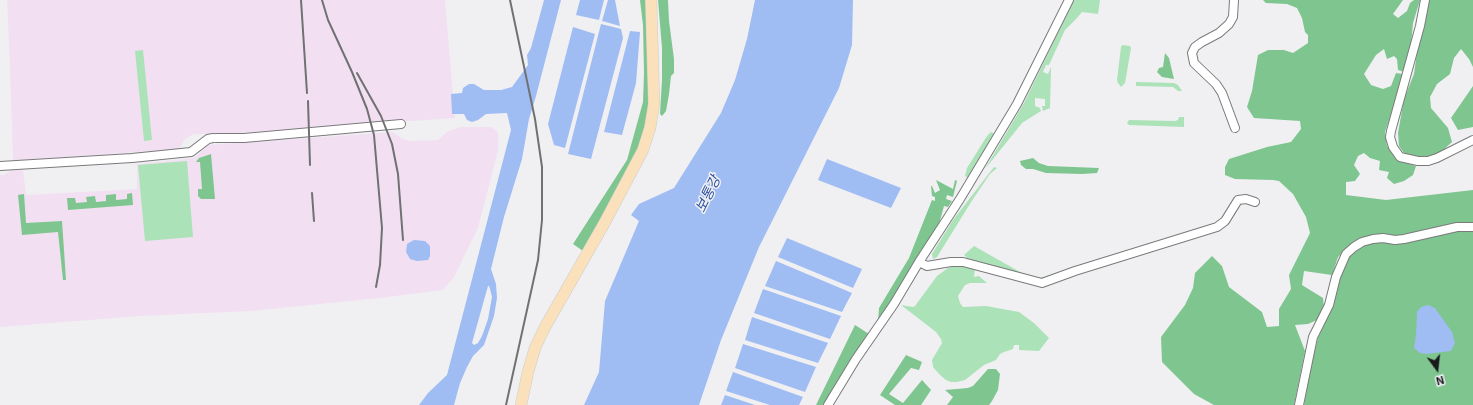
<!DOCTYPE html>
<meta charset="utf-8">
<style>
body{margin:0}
#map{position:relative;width:1473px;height:405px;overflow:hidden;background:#f0f0f3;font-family:"Exo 2",sans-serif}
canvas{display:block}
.north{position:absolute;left:1417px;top:349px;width:40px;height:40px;-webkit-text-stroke:3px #f0f0f3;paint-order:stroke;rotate:165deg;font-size:11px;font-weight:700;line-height:16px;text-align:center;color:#191a1b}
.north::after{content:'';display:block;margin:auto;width:14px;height:18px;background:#191a1b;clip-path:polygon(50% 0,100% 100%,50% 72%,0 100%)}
</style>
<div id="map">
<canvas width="1473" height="405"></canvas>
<div class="north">N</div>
</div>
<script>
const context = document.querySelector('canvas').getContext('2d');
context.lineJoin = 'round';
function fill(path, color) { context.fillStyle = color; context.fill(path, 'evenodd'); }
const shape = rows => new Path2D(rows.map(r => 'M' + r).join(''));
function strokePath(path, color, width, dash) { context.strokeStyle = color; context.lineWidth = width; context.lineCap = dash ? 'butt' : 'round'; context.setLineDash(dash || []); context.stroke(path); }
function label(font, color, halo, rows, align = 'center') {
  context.font = font + ' "Exo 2","Noto Sans KR",sans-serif'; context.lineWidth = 3; context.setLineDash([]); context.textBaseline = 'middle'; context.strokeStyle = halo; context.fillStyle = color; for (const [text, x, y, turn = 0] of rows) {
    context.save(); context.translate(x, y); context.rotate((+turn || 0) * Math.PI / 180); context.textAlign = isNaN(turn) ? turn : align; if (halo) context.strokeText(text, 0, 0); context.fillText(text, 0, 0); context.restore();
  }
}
const industrial = shape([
 [7,0,445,0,455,118,227,134,194,134,184,140,181,146,178,149,13,161,10,69],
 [460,127,491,127,498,132,498,151,478,228,454,277,443,290,380,298,251,311,141,316,0,327,0,175,4,175,11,170,23,170,26,195,137,189,137,164,194,158,208,145,393,132,403,139,410,141,438,140,447,132]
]);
const green = shape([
 [1074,0,1100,0,1098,14,1082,12,1077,18,1065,30,1049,65,1046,65,1043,72,1048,74,1051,67,1050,108,1043,111,1042,106,1045,106,1045,99,1035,98,1035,106,1040,108,1041,111,1022,123,985,169,1024,103],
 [1122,45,1130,46,1131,48,1125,83,1121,87,1118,83,1117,80,1121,47],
 [143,50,152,140,144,141,135,51],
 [1136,82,1174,83,1178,85,1182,91,1178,91,1173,87,1136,86],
 [1179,117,1184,117,1184,127,1129,125,1127,123,1129,120,1175,121,1178,120],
 [991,132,995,134,968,178,965,176,967,168,987,136],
 [187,161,193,237,145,241,138,165],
 [994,167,997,168,990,174,973,199,937,257,933,259,932,254,953,220],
 [974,246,1020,272,1040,278,1075,267,1040,281,972,262,964,255],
 [959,265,975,268,974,277,979,276,987,283,970,283,965,285,958,296,960,303,963,307,986,306,1019,312,1034,323,1049,338,1039,351,1019,350,1019,345,1014,345,1013,349,1004,352,1000,354,996,360,984,365,965,380,957,382,951,382,946,380,939,374,933,367,932,360,942,343,941,339,936,332,901,305,913,307,915,306,937,276,948,268]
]);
const forest = shape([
 [640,0,647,0,650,106,640,150,583,251,573,244,627,160,643,102,644,73,643,25],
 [658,0,668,0,669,21,674,59,674,73,671,76,669,94,666,111,662,116,660,114,662,80,662,48],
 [1263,0,1403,0,1393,14,1398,18,1407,11,1410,3,1414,0,1420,0,1413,23,1411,45,1404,72,1398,70,1397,59,1394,56,1387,59,1384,49,1376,55,1364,74,1371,85,1383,89,1391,86,1396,73,1403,74,1402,81,1385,132,1387,146,1396,157,1406,163,1416,166,1413,175,1404,181,1394,184,1387,178,1389,172,1379,170,1380,161,1370,158,1364,153,1358,156,1354,165,1360,174,1355,181,1346,182,1346,195,1386,200,1473,190,1473,223,1456,223,1403,236,1358,241,1351,244,1338,257,1332,275,1304,271,1302,285,1323,298,1324,307,1317,320,1308,324,1295,325,1305,351,1294,405,1214,405,1194,394,1162,362,1161,337,1185,305,1193,288,1195,273,1212,256,1222,266,1229,287,1262,312,1267,327,1279,326,1279,309,1291,289,1289,275,1310,233,1306,217,1293,194,1279,181,1273,180,1235,179,1225,175,1225,167,1229,159,1267,147,1291,142,1301,129,1300,121,1254,118,1247,107,1252,91,1258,55,1268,50,1284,50,1293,53,1308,43,1308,35,1305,32,1302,18,1297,8,1287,4,1266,3],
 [1428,0,1473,0,1473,67,1469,59,1461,49,1454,58,1450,74,1437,84,1430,97,1431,108,1448,128,1452,142,1440,153,1424,158,1406,156,1399,146,1398,133,1404,99,1414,74,1419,38],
 [1165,53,1169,58,1174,79,1162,77,1157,72,1159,68,1163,67],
 [1473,86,1473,127,1458,130,1451,118],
 [211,154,215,199,201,199,198,196,198,189,202,189,200,162,196,162,199,158],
 [1033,158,1039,163,1048,166,1099,168,1097,173,1082,174,1046,173,1033,169,1026,169,1021,165,1020,161],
 [936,180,953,189,955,180,957,181,953,197,947,195,946,199,952,201,948,207,944,206,939,224,878,321,879,308,909,258,932,200,935,201,935,197,932,196,931,186,932,186,935,193,940,190],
 [132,193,133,205,68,210,67,198,75,198,76,203,87,202,86,197,95,196,96,202,106,201,106,195,116,194,116,200,127,199,127,194],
 [24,194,26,223,62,221,66,280,63,280,58,232,22,235,18,195],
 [1457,231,1473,232,1473,405,1304,405,1312,361,1318,338,1334,303,1339,278,1350,255,1362,246,1375,242],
 [855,325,869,334,825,405,816,405],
 [906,355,922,362,919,370,911,368,889,394,903,403,922,380,931,390,921,405,895,405,880,395],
 [988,369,996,369,1000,374,998,390,992,401,989,405,947,405,953,397,945,390,968,388,973,386]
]);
const water = shape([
 [544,0,561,0,536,96,529,119,522,159,504,217,491,269,496,284,497,298,494,316,484,345,473,356,467,367,460,383,454,405,419,405,428,393,447,375,511,130,507,113,486,114,478,120,472,122,467,120,464,114,452,114,451,94,462,93,463,88,469,84,474,84,484,90,501,90,512,87,528,65,527,55,531,48],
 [488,286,489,286,490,289,492,297,488,319,482,336,478,343,474,345,472,343],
 [580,0,604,0,599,20,576,15],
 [608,0,615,0,620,26,602,21],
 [755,0,853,0,852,45,839,88,759,247,721,340,699,405,584,405,599,372,605,301,639,221,631,215,639,204,674,188,721,113,735,80,747,39],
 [601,24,621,29,623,38,591,159,568,154],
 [573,27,595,34,565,148,554,145,548,124],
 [630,31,640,32,636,83,622,135,604,132],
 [827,159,901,188,891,208,818,180],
 [787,238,862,269,853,288,778,257],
 [414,240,425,241,430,246,430,256,428,260,417,261,410,259,406,252,407,244],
 [776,261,852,293,842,312,765,286],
 [763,289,841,316,830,339,754,313],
 [1428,305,1435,308,1452,332,1455,343,1451,351,1426,354,1420,353,1414,348,1416,335,1417,312,1421,307],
 [752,317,828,343,818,363,745,340],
 [743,344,816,367,805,392,735,368],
 [733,372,803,397,799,405,770,405,726,391],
 [725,395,755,405,721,405]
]);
const minor = shape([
 [1234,0,1233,17,1229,24,1219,33,1202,42,1195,47,1192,53,1194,63,1216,84,1222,93,1235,128],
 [1425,0,1420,26,1391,131,1390,137,1393,147,1400,157,1418,161,1428,161,1437,158,1473,140],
 [216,138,244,138,401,124],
 [0,166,132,158,191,152,208,139,213,138],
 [919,262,927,266,951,262,963,262,1042,283,1075,271,1217,227,1225,221,1238,200,1246,199,1255,202],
 [828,405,856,359,894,304,919,262,960,199,1017,104,1069,0],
 [1299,405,1313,337,1329,305,1336,277,1346,254,1354,247,1362,242,1373,239,1383,238,1395,240,1404,239,1457,227,1473,227]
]);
const major = shape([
 [521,405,528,372,535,348,545,327,605,222,643,150,650,128,654,104,651,0]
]);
const rail = shape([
 [301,0,307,93],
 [322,0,328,20,352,72,367,109,374,135,382,228,380,265,376,287],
 [357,73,381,116,392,144,398,174,403,240],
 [308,101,310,165],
 [312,193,314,221],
 [506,405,538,260,542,220,542,167,535,119,510,0]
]);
const waterNames = [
 ["보통강",708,194,-64]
];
fill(industrial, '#f2e0f2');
fill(green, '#abe2b7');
fill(forest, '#7ec58f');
fill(water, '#9fbcf3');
strokePath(minor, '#7a7a7c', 10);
strokePath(major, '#cccdcd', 12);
strokePath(minor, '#fff', 8);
strokePath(major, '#fae0bb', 11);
strokePath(rail, '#707172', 2);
label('italic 14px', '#2a509f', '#f0f0f3', waterNames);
</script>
